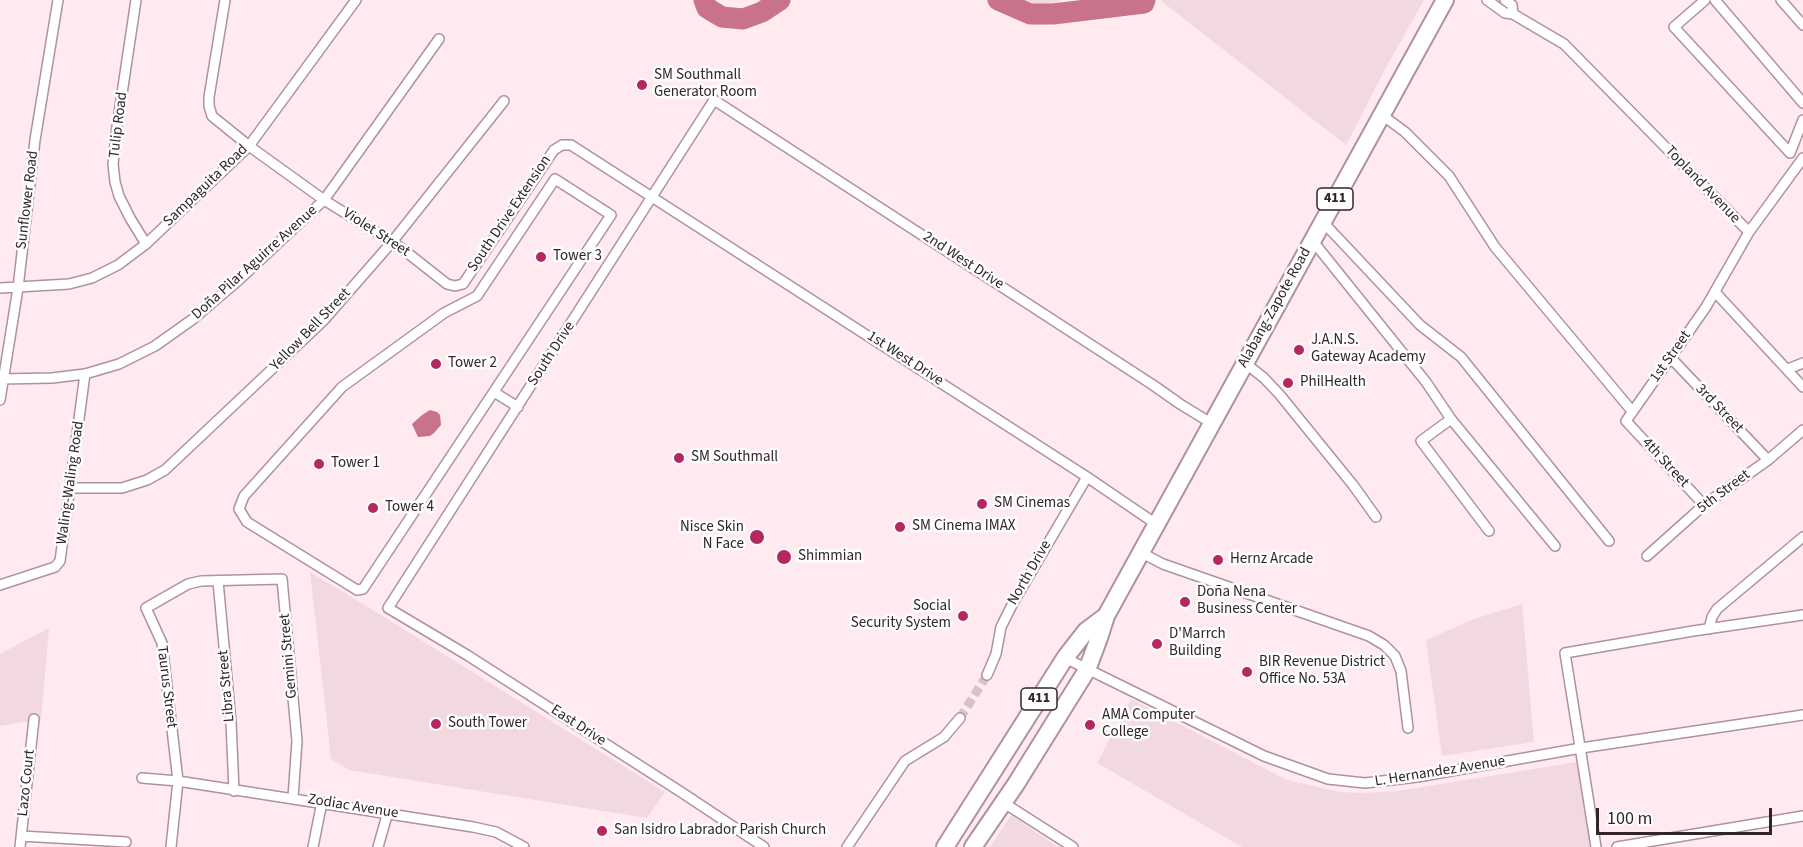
<!DOCTYPE html>
<meta charset="utf-8">
<style>
body{margin:0}
#map{position:relative;width:1803px;height:847px;overflow:hidden;background:#feeaef;font-family:"Source Sans 3",sans-serif}
canvas{display:block}
.scale{position:absolute;left:1596px;top:808px;width:176px;height:27px;box-sizing:border-box;border:3px solid #312528;border-top:0;padding-left:8px;font-size:18px;line-height:21px;white-space:nowrap;color:#312528;-webkit-text-stroke:4px #fdfdfd;paint-order:stroke}
</style>
<div id="map">
<canvas width="1803" height="847"></canvas>
<div class="scale">100 m</div>
</div>
<script>
const context = document.querySelector('canvas').getContext('2d');
context.lineJoin = 'round';
function fill(path, color) { context.fillStyle = color; context.fill(path, 'evenodd'); }
const shape = rows => new Path2D(rows.map(r => 'M' + r).join(''));
function strokePath(path, color, width, dash) { context.strokeStyle = color; context.lineWidth = width; context.lineCap = dash ? 'butt' : 'round'; context.setLineDash(dash || []); context.stroke(path); }
function label(font, color, halo, rows, align = 'center') {
  context.font = font + ' "Source Sans 3",sans-serif'; context.lineWidth = 5; context.setLineDash([]); context.textBaseline = 'middle'; context.strokeStyle = halo; context.fillStyle = color; for (const [text, x, y, turn = 0] of rows) {
    context.save(); context.translate(x, y); context.rotate((+turn || 0) * Math.PI / 180); context.textAlign = isNaN(turn) ? turn : align; if (halo) context.strokeText(text, 0, 0); context.fillText(text, 0, 0); context.restore();
  }
}
const built = shape([
 [1024,0,1061,0,1046,10],
 [1160,0,1424,0,1388,64,1346,145],
 [310,572,368,607,665,792,647,818,349,770,331,759],
 [1522,604,1534,742,1442,756,1426,640,1474,619],
 [49,628,41,719,0,726,0,654],
 [1131,699,1287,780,1340,792,1363,793,1398,791,1577,762,1591,847,1242,847,1097,763],
 [1011,815,1058,847,990,847]
]);
const water = shape([
 [430,410,437,412,440,415,441,425,434,433,430,436,418,437,412,424,422,415]
]);
const river = shape([
 [704,0,707,8,722,17,743,19,762,12,780,0],
 [998,0,1030,14,1053,14,1144,3,1145,0]
]);
const minorTunnel = shape([
 [960,718,987,675]
]);
const minor = shape([
 [136,0,117,127,113,164,115,182,119,196,130,218,146,244],
 [225,0,209,97,209,106,212,116,249,146,324,200,400,247,447,284,455,286,463,284,554,150,562,145,571,145,1087,477,1156,524],
 [1487,0,1505,13,1513,14,1564,44,1749,232],
 [1505,0,1512,5,1513,14],
 [1705,0,1674,27,1790,153,1803,120],
 [1715,0,1803,103],
 [1781,0,1803,25],
 [1382,115,1405,132,1449,176,1495,247,1632,411],
 [555,179,611,215,363,589,357,590,247,522,239,509,244,496,342,387,444,313,477,296,555,179],
 [1322,221,1420,325,1461,357,1609,541],
 [1312,240,1426,382,1451,419,1555,546],
 [0,288,69,284,92,278,118,265,146,244,249,146,356,0],
 [1715,292,1803,387],
 [1671,358,1768,460],
 [1245,363,1264,378,1280,395,1353,485,1376,517],
 [1788,369,1803,363],
 [0,379,52,378,85,374,119,364,155,346,193,319,240,279,324,200,439,39],
 [494,392,518,407],
 [0,400,18,288,35,140,58,0],
 [1451,419,1421,441,1489,531],
 [71,488,122,488,147,480,165,470,323,321,392,242,504,101],
 [1704,505,1626,421,1706,307,1749,232,1803,158],
 [1140,552,1163,564,1369,636,1384,645,1395,656,1401,671,1408,728],
 [1647,556,1704,505,1768,460,1803,430],
 [218,581,231,722,234,791],
 [0,585,55,567,60,561,85,374],
 [1709,629,1712,617,1717,609,1803,537],
 [1065,658,1264,756,1328,779,1365,783,1417,777,1581,748,1803,715],
 [987,675,996,654,1001,627,1013,603,1087,477],
 [142,778,178,781,473,827,496,832,524,847],
 [1004,803,1073,847],
 [21,836,126,842],
 [20,847,34,719],
 [171,847,178,781,162,643,146,608,188,584,201,581,282,579,297,741,293,798],
 [313,847,322,802],
 [378,847,388,812],
 [764,847,681,792,467,655,388,608,714,100,1153,385,1180,404,1211,423],
 [847,847,905,761,944,737,960,718],
 [1596,847,1565,653,1693,631,1803,615],
 [1617,847,1803,816]
]);
const trunk = shape([
 [945,847,1065,658,1086,631,1106,616],
 [973,847,1016,784,1087,670,1099,638,1106,616,1445,0]
]);
const markers = [
 [642,85,6,"#b42761"],
 [541,257,6,"#b42761"],
 [1299,350,6,"#b42761"],
 [436,364,6,"#b42761"],
 [1288,383,6,"#b42761"],
 [679,458,6,"#b42761"],
 [319,464,6,"#b42761"],
 [982,504,6,"#b42761"],
 [373,508,6,"#b42761"],
 [900,527,6,"#b42761"],
 [757,537,8,"#b42761"],
 [784,557,8,"#b42761"],
 [1218,560,6,"#b42761"],
 [1185,602,6,"#b42761"],
 [963,616,6,"#b42761"],
 [1157,644,6,"#b42761"],
 [1247,672,6,"#b42761"],
 [436,724,6,"#b42761"],
 [1090,725,6,"#b42761"],
 [602,831,6,"#b42761"]
];
const shields = [
 [1335,199,36],
 [1039,699,36]
];
const shieldNames = [
 ["411",1335,199],
 ["411",1039,699]
];
const poiNames = [
 ["SM Southmall",654,76],
 ["Generator Room",654,93],
 ["Tower 3",553,257],
 ["J.A.N.S.",1311,341],
 ["Gateway Academy",1311,358],
 ["Tower 2",448,364],
 ["PhilHealth",1300,383],
 ["SM Southmall",691,458],
 ["Tower 1",331,464],
 ["SM Cinemas",994,504],
 ["Tower 4",385,508],
 ["SM Cinema IMAX",912,527],
 ["Nisce Skin",744,528,"right"],
 ["N Face",744,545,"right"],
 ["Shimmian",798,557],
 ["Hernz Arcade",1230,560],
 ["Doña Nena",1197,593],
 ["Business Center",1197,610],
 ["Social",951,607,"right"],
 ["Security System",951,624,"right"],
 ["D'Marrch",1169,635],
 ["Building",1169,652],
 ["BIR Revenue District",1259,663],
 ["Office No. 53A",1259,680],
 ["AMA Computer",1102,716],
 ["College",1102,733],
 ["South Tower",448,724],
 ["San Isidro Labrador Parish Church",614,831]
];
const streetNames = [
 ["Tulip Road",119,125,-83],
 ["Topland Avenue",1702,185,46],
 ["Sampaguita Road",206,186,-44],
 ["Sunflower Road",28,200,-83],
 ["South Drive Extension",510,214,-56],
 ["Violet Street",376,233,33],
 ["2nd West Drive",963,261,33],
 ["Doña Pilar Aguirre Avenue",255,263,-42],
 ["Alabang-Zapote Road",1275,308,-61],
 ["Yellow Bell Street",311,330,-46],
 ["South Drive",552,354,-57],
 ["1st Street",1671,357,-55],
 ["1st West Drive",905,359,33],
 ["3rd Street",1719,409,46],
 ["4th Street",1665,463,47],
 ["Waling-Waling Road",71,483,-82],
 ["5th Street",1724,492,-37],
 ["North Drive",1030,573,-60],
 ["Gemini Street",289,656,-95],
 ["Libra Street",227,686,-95],
 ["Taurus Street",166,687,83],
 ["East Drive",578,726,33],
 ["L. Hernandez Avenue",1440,772,-9],
 ["Lazo Court",27,783,-84],
 ["Zodiac Avenue",353,807,9]
];
fill(built, '#f2d9df');
fill(water, '#c9728c');
strokePath(river, '#c9728c', 21);
strokePath(minorTunnel, '#d5c3c7', 9, [9, 4.5]);
strokePath(minor, '#b0929a', 12);
strokePath(trunk, '#b0929a', 20);
strokePath(minor, '#fff', 9);
strokePath(trunk, '#fff', 16);
for (const [x, y, r, color] of markers) { const dot = new Path2D(); dot.arc(x, y, r, 0, 2 * Math.PI); context.fillStyle = color; context.fill(dot); strokePath(dot, '#fdfdfd', 2); }
for (const [x, y, w] of shields) { const box = new Path2D(); box.roundRect(x - w / 2, y - 11, w, 22, 4.5); context.fillStyle = '#fdfdfd'; context.fill(box); strokePath(box, '#312528', 1.5); }
label('bold 14px', '#312528', null, shieldNames);
label('15px', '#312528', '#fdfdfd', poiNames, 'left');
label('15px', '#312528', '#fdfdfd', streetNames);
</script>
